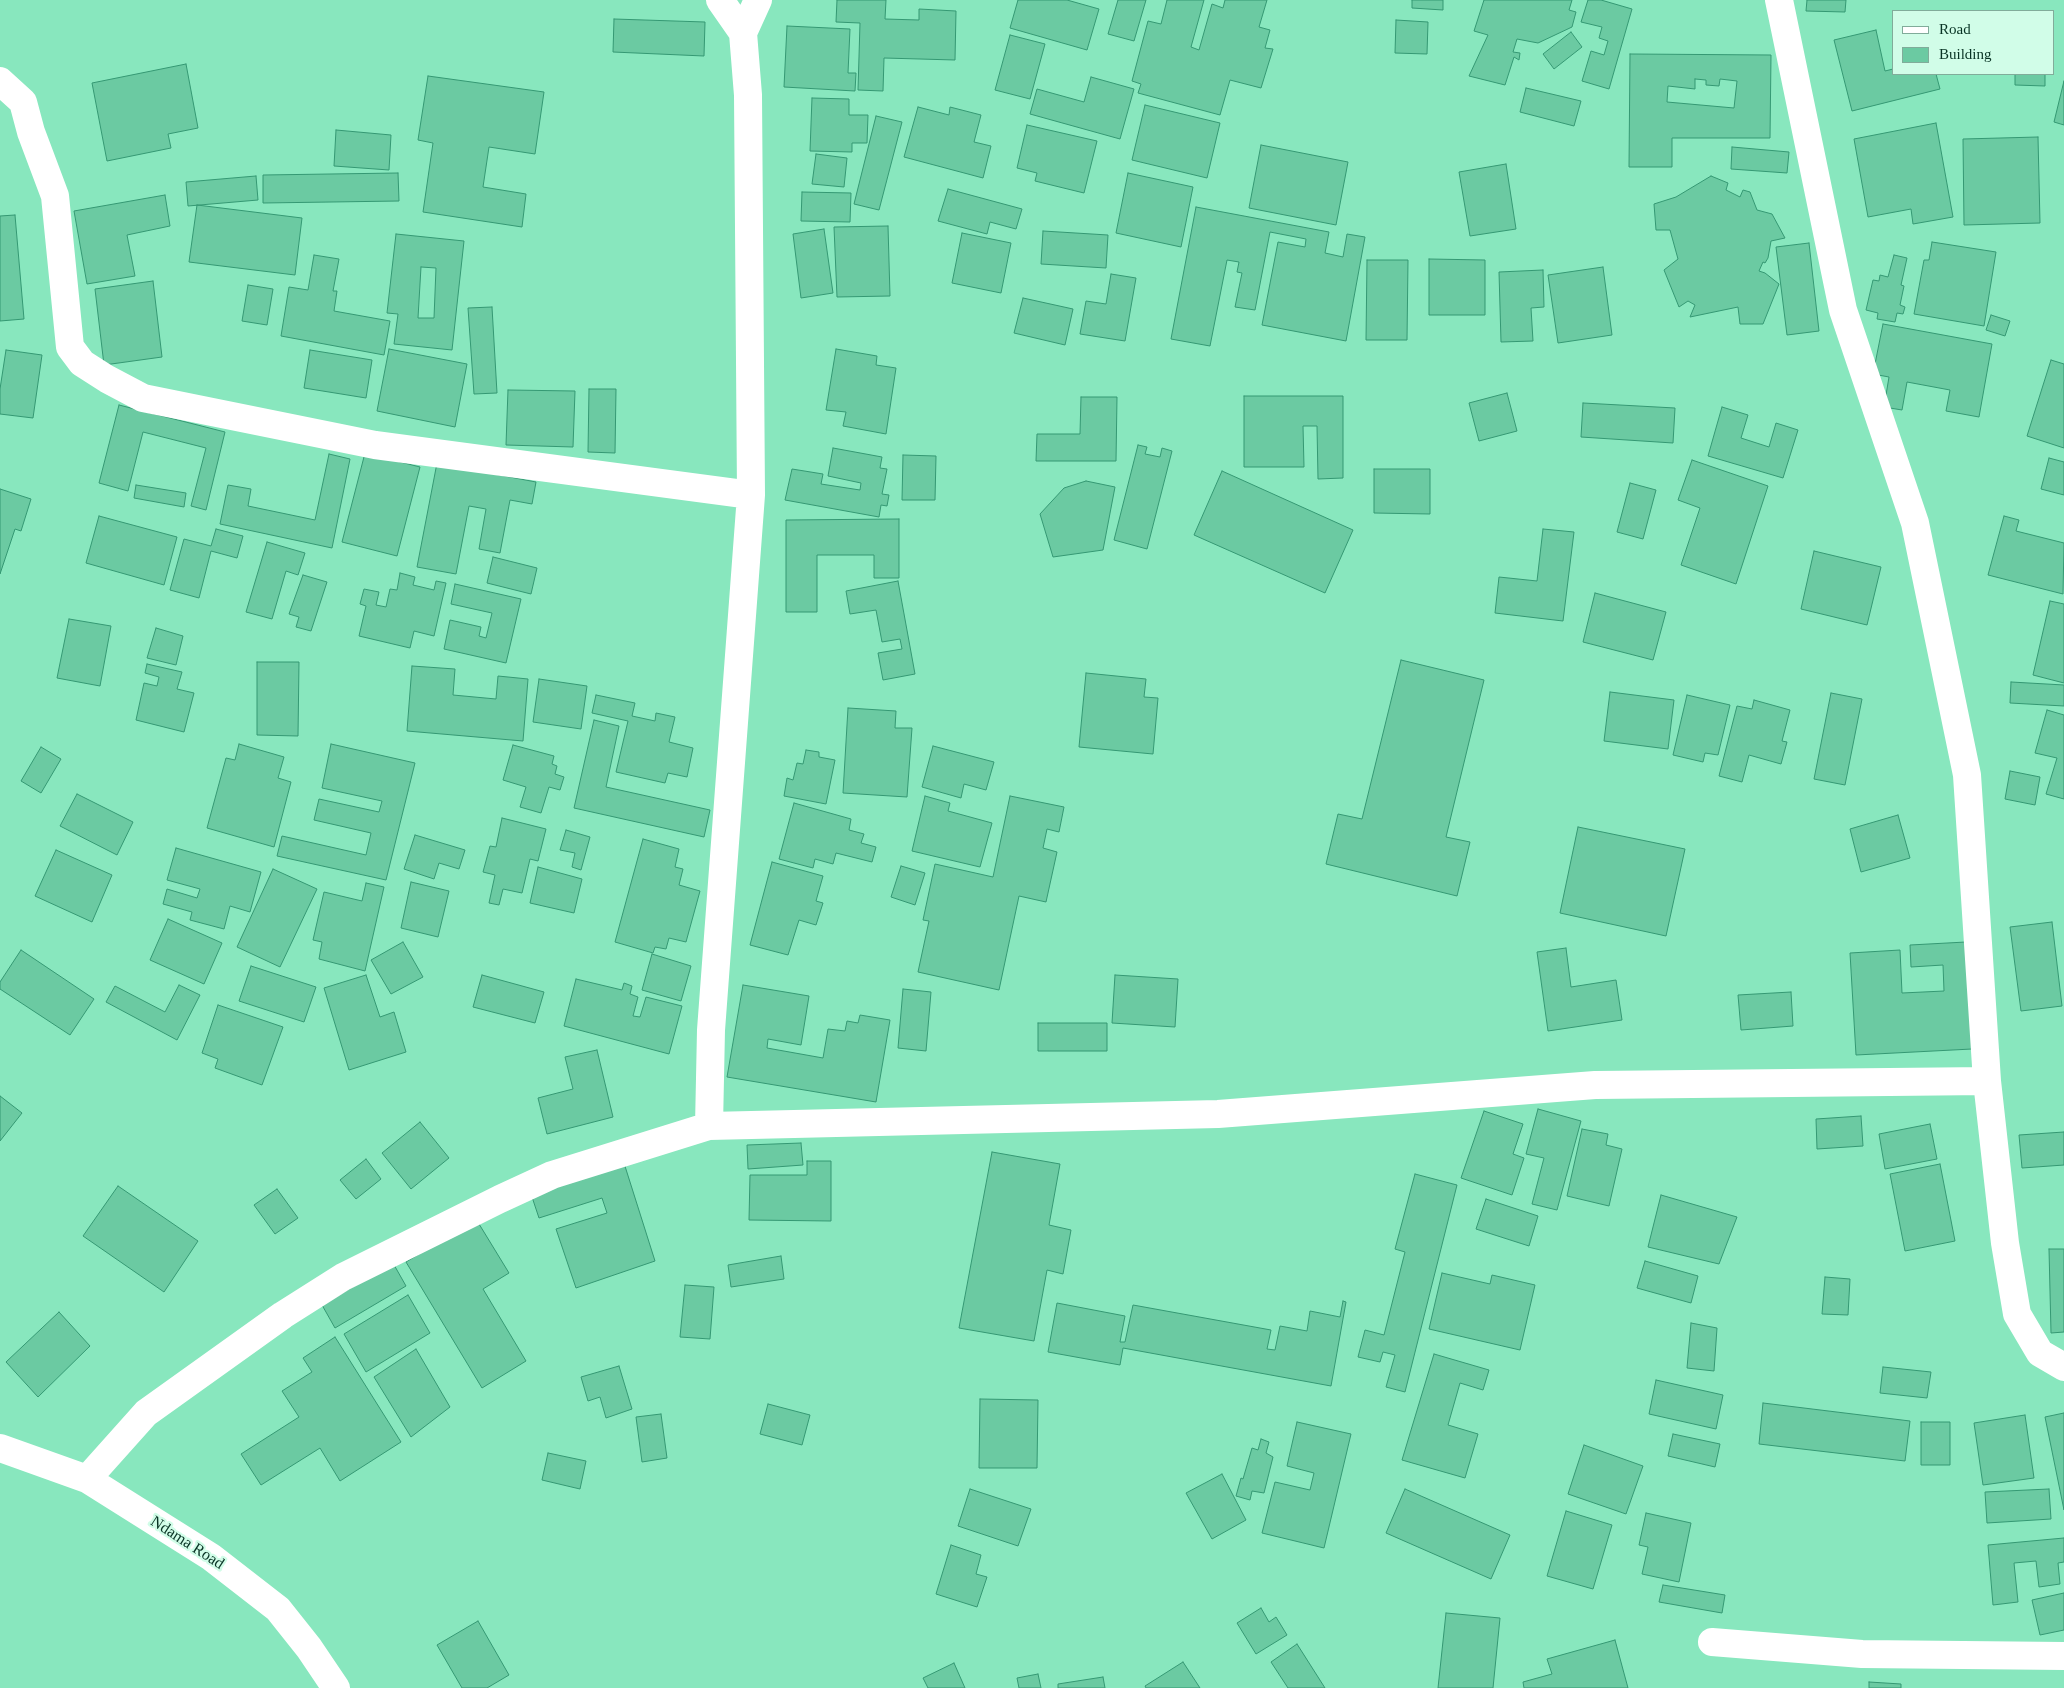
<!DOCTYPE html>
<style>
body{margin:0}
#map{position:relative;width:2064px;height:1688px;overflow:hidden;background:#88e7be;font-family:"Times New Roman",serif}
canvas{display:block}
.legend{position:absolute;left:1892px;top:10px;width:162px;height:65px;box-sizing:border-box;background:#d1fde8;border:1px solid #81ac9a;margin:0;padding:6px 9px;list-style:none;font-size:15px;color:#083324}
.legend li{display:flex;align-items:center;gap:10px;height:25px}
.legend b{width:25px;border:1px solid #81ac9a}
</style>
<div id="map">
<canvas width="2064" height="1688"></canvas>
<ul class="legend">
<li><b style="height:6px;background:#fff"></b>Road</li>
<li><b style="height:14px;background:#6bcaa2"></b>Building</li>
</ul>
</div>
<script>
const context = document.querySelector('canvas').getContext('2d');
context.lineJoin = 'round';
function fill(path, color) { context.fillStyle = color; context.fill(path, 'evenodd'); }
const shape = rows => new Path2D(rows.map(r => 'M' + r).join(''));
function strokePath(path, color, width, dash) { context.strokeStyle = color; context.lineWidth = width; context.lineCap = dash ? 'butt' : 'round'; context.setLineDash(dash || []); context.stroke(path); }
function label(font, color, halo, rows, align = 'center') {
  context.font = font + ' "Times New Roman",serif'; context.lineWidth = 4.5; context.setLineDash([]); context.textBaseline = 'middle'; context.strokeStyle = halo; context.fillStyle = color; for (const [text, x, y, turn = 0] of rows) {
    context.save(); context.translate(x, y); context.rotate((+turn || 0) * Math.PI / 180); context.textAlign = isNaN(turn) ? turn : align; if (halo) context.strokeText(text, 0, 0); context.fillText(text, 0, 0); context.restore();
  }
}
const building = shape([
 [837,0,886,0,885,19,919,20,919,9,956,11,955,60,884,58,883,91,858,90,860,23,836,22,837,0],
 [1018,0,1067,0,1099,9,1087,50,1010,28,1018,0],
 [1118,0,1146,0,1134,41,1108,34,1118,0],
 [1167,0,1204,0,1191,47,1199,50,1212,4,1223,8,1225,0,1267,0,1259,27,1270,30,1265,48,1273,49,1261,88,1230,80,1220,115,1138,93,1141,84,1132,81,1148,21,1161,24,1167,0],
 [1412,0,1443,0,1443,10,1412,8,1412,0],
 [1484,0,1572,0,1569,10,1576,12,1572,27,1538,43,1517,39,1513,52,1520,53,1519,60,1514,57,1505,85,1469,76,1488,35,1474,31,1484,0],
 [1588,0,1601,0,1632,9,1609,89,1582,81,1591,51,1604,55,1608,41,1599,38,1602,27,1581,22,1588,0],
 [1807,0,1846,0,1845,12,1806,11,1807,0],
 [614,19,705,22,704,56,613,52,614,19],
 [1396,20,1428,22,1427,54,1395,53,1396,20],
 [787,26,850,29,848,73,856,73,855,91,784,87,787,26],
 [1876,30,1885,71,1893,69,1893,74,1936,74,1940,89,1852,111,1834,40,1876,30],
 [1571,32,1582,47,1554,69,1543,54,1571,32],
 [1010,35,1045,44,1030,99,995,90,1010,35],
 [1630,54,1771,55,1770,138,1672,138,1672,167,1629,167,1630,54],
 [1695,79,1706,80,1706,85,1719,86,1720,79,1737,81,1734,108,1667,102,1668,86,1695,89,1695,79],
 [186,64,198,128,168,134,171,148,107,161,92,83,186,64],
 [2015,74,2045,74,2045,86,2015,85,2015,74],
 [428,76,544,92,535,154,489,147,483,187,526,194,522,227,423,212,433,143,418,140,428,76],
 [1091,77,1134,89,1120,139,1030,114,1037,89,1084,102,1091,77],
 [2064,81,2064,125,2054,122,2064,81],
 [1526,88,1581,101,1574,126,1520,112,1526,88],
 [812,98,849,99,849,115,868,115,867,143,852,143,852,152,810,151,812,98],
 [1145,105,1220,123,1207,178,1132,160,1145,105],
 [918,107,949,115,950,107,981,115,974,142,991,146,983,178,904,157,918,107],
 [876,116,902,122,879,210,854,204,876,116],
 [1936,123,1953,217,1913,224,1911,209,1868,217,1854,139,1936,123],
 [1027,125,1097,141,1084,193,1035,181,1037,173,1017,168,1027,125],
 [336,130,391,135,389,170,334,166,336,130],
 [2038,137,2040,223,1964,225,1963,139,2038,137],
 [1261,145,1348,162,1336,225,1249,208,1261,145],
 [1732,147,1789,152,1787,173,1731,169,1732,147],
 [816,154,847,158,844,187,812,184,816,154],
 [1506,164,1516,229,1470,236,1459,172,1506,164],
 [398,173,399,201,263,203,263,175,398,173],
 [1128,173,1193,187,1181,247,1116,233,1128,173],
 [256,176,258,200,188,206,186,182,256,176],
 [1711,176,1728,183,1726,190,1740,197,1743,190,1750,192,1757,210,1772,214,1785,238,1771,241,1768,258,1765,263,1763,262,1759,271,1765,273,1779,284,1763,324,1740,324,1738,307,1690,317,1695,305,1688,301,1679,307,1664,270,1678,259,1670,230,1656,230,1654,204,1676,197,1711,176],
 [948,189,1022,209,1016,229,990,222,987,234,938,221,948,189],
 [802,192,851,193,850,222,801,221,802,192],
 [165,195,170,226,127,235,135,276,87,284,74,211,165,195],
 [197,205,302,218,295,275,189,262,197,205],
 [1196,207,1329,232,1325,253,1343,257,1347,234,1365,237,1346,341,1262,325,1278,242,1305,247,1306,239,1270,232,1255,310,1235,307,1242,273,1237,272,1239,262,1227,260,1210,346,1171,339,1196,207],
 [15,215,24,319,0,321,0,216,15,215],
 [888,226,890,296,837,297,834,227,888,226],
 [824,229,833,293,801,298,793,234,824,229],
 [1043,231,1108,235,1106,268,1041,264,1043,231],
 [962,233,1011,243,1001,293,952,283,962,233],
 [396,234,464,241,452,350,394,344,398,314,387,313,396,234],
 [421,267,436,268,434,318,418,318,421,267],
 [1932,242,1996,252,1984,326,1914,314,1924,260,1929,260,1932,242],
 [1809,243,1819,331,1787,335,1776,247,1809,243],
 [314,255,339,259,333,291,337,291,334,311,390,321,384,355,281,336,289,287,308,290,314,255],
 [1894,255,1907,258,1901,285,1904,286,1900,305,1905,307,1903,314,1897,313,1895,322,1877,319,1878,313,1866,310,1873,280,1879,281,1880,275,1888,277,1894,255],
 [1429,259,1485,260,1485,315,1429,315,1429,259],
 [1367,260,1408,260,1407,340,1366,340,1367,260],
 [1603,267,1612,335,1558,343,1548,275,1603,267],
 [1543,270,1544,307,1531,308,1533,341,1501,342,1499,272,1543,270],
 [1111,274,1136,278,1125,341,1080,334,1086,301,1106,304,1111,274],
 [153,281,162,357,104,365,95,289,153,281],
 [248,285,273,289,267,325,242,321,248,285],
 [1023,298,1073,309,1065,345,1014,333,1023,298],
 [492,307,497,393,474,394,468,308,492,307],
 [1991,315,2010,321,2005,336,1986,330,1991,315],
 [1883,324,1992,344,1979,417,1946,411,1950,390,1907,382,1902,410,1884,407,1889,377,1873,374,1883,324],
 [389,349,467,364,455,427,377,411,389,349],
 [836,349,877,356,876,365,896,368,886,434,843,426,846,412,826,410,836,349],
 [6,350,42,355,33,418,0,414,0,389,6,350],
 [310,350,372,360,366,398,304,388,310,350],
 [2051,360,2064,364,2064,448,2027,436,2051,360],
 [589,389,616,389,615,453,588,452,589,389],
 [508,390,575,391,573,447,506,445,508,390],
 [1507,393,1517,431,1479,441,1469,403,1507,393],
 [1244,396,1343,396,1343,478,1318,479,1317,426,1303,426,1304,467,1244,467,1244,396],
 [1081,397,1117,397,1116,461,1036,461,1037,434,1080,434,1081,397],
 [1583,403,1675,408,1673,443,1581,437,1583,403],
 [119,405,225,432,206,510,191,506,206,448,143,432,128,491,99,483,119,405],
 [1722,407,1748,415,1741,438,1769,447,1776,423,1798,430,1783,478,1708,456,1722,407],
 [1138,445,1147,447,1145,454,1160,457,1162,448,1172,451,1147,549,1114,540,1138,445],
 [833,448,882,457,880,468,887,469,882,494,889,495,887,506,881,505,879,517,785,500,792,469,823,474,821,484,860,490,861,483,828,476,833,448],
 [365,453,420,467,397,556,342,542,365,453],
 [329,454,350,459,332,548,220,524,228,485,251,489,248,506,315,520,329,454],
 [903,455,936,456,935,500,902,500,903,455],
 [2049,458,2064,462,2064,495,2041,489,2049,458],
 [1692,460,1768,486,1736,584,1681,565,1700,508,1678,500,1692,460],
 [437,463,536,482,532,504,510,500,500,553,479,549,486,509,469,506,456,574,417,567,437,463],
 [1374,469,1430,469,1430,514,1374,513,1374,469],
 [1222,471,1353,530,1325,593,1194,535,1222,471],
 [1086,481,1115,487,1103,550,1053,557,1040,514,1064,488,1086,481],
 [1630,483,1656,490,1643,539,1617,532,1630,483],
 [136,485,186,493,184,507,134,498,136,485],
 [0,489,31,499,21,531,15,529,0,574,0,489],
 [99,516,177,537,164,585,86,563,99,516],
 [2004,516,2019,520,2016,531,2064,543,2063,594,1988,575,2004,516],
 [899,519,899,578,874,578,874,555,817,555,817,612,786,612,786,520,899,519],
 [216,529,243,536,237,558,211,551,199,598,170,590,184,539,211,546,216,529],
 [1543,529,1574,532,1563,621,1495,613,1499,577,1537,581,1543,529],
 [267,542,305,553,298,575,286,571,272,619,246,612,267,542],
 [1814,551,1881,567,1867,625,1801,609,1814,551],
 [493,557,537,568,531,594,487,583,493,557],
 [400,573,415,577,413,585,434,590,436,581,446,583,434,636,414,631,410,648,359,636,366,606,360,604,364,589,379,592,376,605,386,607,390,589,397,590,400,573],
 [303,575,327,582,311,631,296,627,299,617,289,614,303,575],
 [898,581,915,674,883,680,878,653,902,649,900,639,882,642,876,610,850,614,846,591,898,581],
 [455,584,521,599,506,663,444,649,450,620,481,627,479,636,486,638,492,613,451,604,455,584],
 [1595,593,1666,612,1653,660,1583,642,1595,593],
 [2050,601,2064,604,2064,683,2033,675,2050,601],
 [69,619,111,626,100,686,57,678,69,619],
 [156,628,183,636,176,665,147,658,156,628],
 [1401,660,1484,680,1446,837,1470,842,1457,896,1326,864,1338,814,1362,819,1401,660],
 [257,662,299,662,298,736,257,735,257,662],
 [147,664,182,672,177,689,194,693,184,732,136,720,144,683,157,686,159,677,145,673,147,664],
 [412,666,455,669,453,695,496,699,498,676,528,679,523,741,407,731,412,666],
 [1086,673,1146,679,1144,697,1158,698,1153,754,1079,747,1086,673],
 [539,679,587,686,581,729,533,722,539,679],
 [2011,682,2064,685,2064,706,2010,703,2011,682],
 [1610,692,1674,700,1668,749,1604,741,1610,692],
 [1831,693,1862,699,1845,785,1814,779,1831,693],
 [596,695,635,703,632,716,655,721,656,713,675,717,669,742,693,748,687,777,668,773,665,783,616,772,628,721,592,713,596,695],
 [1687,695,1730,705,1718,755,1705,753,1703,762,1673,755,1687,695],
 [1754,700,1790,710,1782,741,1787,742,1781,764,1749,755,1742,782,1719,776,1737,706,1752,709,1754,700],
 [848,708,896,711,895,728,912,728,907,797,843,793,848,708],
 [2047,710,2064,715,2064,799,2046,794,2057,758,2035,753,2047,710],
 [594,720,619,726,606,787,710,810,704,837,574,808,594,720],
 [239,744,284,757,278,778,291,782,274,847,207,828,226,758,235,760,239,744],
 [331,744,415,763,386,880,277,856,282,836,366,855,371,833,314,820,319,799,379,812,382,801,322,788,331,744],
 [513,745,554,756,552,764,557,766,555,774,564,777,560,790,549,787,541,813,520,807,526,787,503,780,513,745],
 [933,746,994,762,986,790,964,784,961,798,922,787,933,746],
 [41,747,61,759,41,793,21,781,41,747],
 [806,750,819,752,819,757,835,760,826,804,784,796,787,778,793,780,797,763,803,764,806,750],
 [2010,771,2040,777,2035,805,2005,799,2010,771],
 [77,794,133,822,117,855,60,826,77,794],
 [925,796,950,803,948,811,992,823,980,867,912,851,925,796],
 [1010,796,1064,807,1059,832,1047,829,1043,848,1057,852,1046,902,1019,896,999,990,918,972,929,921,923,920,935,864,993,877,1010,796],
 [794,803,851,819,849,830,864,834,861,843,876,847,872,862,836,853,833,864,815,859,813,868,779,859,794,803],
 [1898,815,1910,858,1861,872,1850,829,1898,815],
 [502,818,546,829,538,861,530,859,522,893,503,889,499,905,489,903,495,875,483,872,490,846,496,847,502,818],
 [1578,827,1685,849,1666,936,1560,913,1578,827],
 [566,830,590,837,581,870,572,867,575,853,560,850,566,830],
 [415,835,465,850,459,869,439,863,434,879,404,869,415,835],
 [643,839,679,849,675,867,683,869,679,885,700,891,686,942,669,938,666,949,655,947,653,953,615,942,643,839],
 [176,848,261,872,250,912,230,906,224,929,190,920,192,912,163,904,167,889,197,898,200,889,167,880,176,848],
 [56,850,112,875,92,922,35,896,56,850],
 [772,862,823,876,816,901,823,903,816,925,799,920,788,955,750,945,772,862],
 [901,866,925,873,915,905,891,897,901,866],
 [538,867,582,879,574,913,530,903,538,867],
 [273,869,317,889,280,967,237,947,273,869],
 [411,882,449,891,438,937,401,928,411,882],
 [366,883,384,887,365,971,319,959,322,942,313,940,324,892,362,901,366,883],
 [168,919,222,943,204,984,150,960,168,919],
 [2052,922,2062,1006,2021,1011,2010,927,2052,922],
 [403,942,423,977,391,994,371,960,403,942],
 [1966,942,1972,1049,1856,1055,1850,953,1900,950,1902,993,1944,991,1943,965,1911,967,1910,945,1966,942],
 [1566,948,1571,987,1616,980,1622,1020,1548,1031,1537,952,1566,948],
 [21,950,94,999,70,1035,0,989,0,982,21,950],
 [652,954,691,966,681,1001,642,990,652,954],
 [251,966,316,987,304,1022,239,1001,251,966],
 [366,975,380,1017,394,1012,406,1052,349,1070,324,988,366,975],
 [482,975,544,992,535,1023,473,1007,482,975],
 [1115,975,1178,979,1175,1027,1112,1023,1115,975],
 [576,979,622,990,624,983,632,986,630,994,638,997,633,1016,640,1017,646,997,682,1006,669,1054,564,1026,576,979],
 [179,985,200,995,177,1040,106,1002,115,986,165,1012,179,985],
 [743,985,809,996,801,1045,768,1039,767,1048,823,1058,828,1029,845,1031,847,1021,858,1023,860,1015,890,1020,876,1102,727,1077,743,985],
 [903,989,931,992,926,1051,898,1048,903,989],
 [1791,992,1793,1026,1741,1030,1738,995,1791,992],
 [218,1005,283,1027,262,1085,215,1068,218,1059,202,1053,218,1005],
 [1038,1023,1107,1023,1107,1051,1038,1051,1038,1023],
 [597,1050,613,1117,547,1134,538,1098,573,1089,565,1057,597,1050],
 [0,1096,22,1113,0,1141,0,1096],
 [1538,1109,1581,1121,1557,1210,1532,1204,1544,1158,1526,1154,1538,1109],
 [1484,1111,1523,1124,1513,1154,1524,1158,1512,1195,1461,1178,1484,1111],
 [1861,1116,1863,1146,1817,1149,1816,1119,1861,1116],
 [420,1122,449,1158,411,1189,382,1153,420,1122],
 [1930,1124,1937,1159,1885,1169,1879,1134,1930,1124],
 [1582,1129,1608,1134,1606,1145,1622,1149,1609,1206,1567,1196,1582,1129],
 [2064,1132,2064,1165,2022,1168,2019,1135,2064,1132],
 [801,1143,803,1165,748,1169,747,1145,801,1143],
 [992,1152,1060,1164,1049,1225,1071,1230,1063,1274,1047,1270,1034,1341,959,1328,992,1152],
 [366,1159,381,1179,356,1199,340,1180,366,1159],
 [807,1161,831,1161,831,1221,749,1220,750,1175,807,1175,807,1161],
 [624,1163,655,1261,576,1288,556,1229,607,1213,602,1198,539,1218,531,1194,624,1163],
 [1940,1164,1955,1241,1905,1251,1890,1174,1940,1164],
 [1415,1174,1457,1185,1405,1392,1386,1387,1395,1355,1383,1352,1380,1362,1358,1357,1365,1330,1384,1335,1405,1252,1395,1249,1415,1174],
 [118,1186,198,1241,164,1292,83,1236,118,1186],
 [277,1189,298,1218,275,1234,254,1205,277,1189],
 [1661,1195,1737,1217,1719,1264,1648,1247,1661,1195],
 [1486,1199,1538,1216,1529,1246,1476,1229,1486,1199],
 [476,1219,509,1273,483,1289,526,1361,482,1388,406,1262,476,1219],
 [2049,1249,2064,1249,2064,1332,2051,1333,2049,1249],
 [781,1256,784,1279,731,1287,728,1265,781,1256],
 [1645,1261,1698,1276,1691,1303,1637,1288,1645,1261],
 [393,1263,406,1286,335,1328,322,1305,393,1263],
 [1442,1273,1490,1284,1492,1275,1535,1285,1520,1350,1429,1329,1442,1273],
 [1825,1277,1850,1279,1848,1315,1822,1314,1825,1277],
 [685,1285,714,1287,710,1339,680,1337,685,1285],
 [408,1295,430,1333,366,1372,344,1334,408,1295],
 [1343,1301,1346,1302,1331,1386,1123,1348,1120,1365,1048,1352,1057,1303,1125,1316,1120,1342,1125,1342,1133,1305,1271,1330,1267,1349,1275,1350,1280,1326,1307,1331,1310,1311,1340,1317,1343,1301],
 [59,1312,90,1346,38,1397,6,1362,59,1312],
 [1691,1323,1717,1328,1714,1371,1687,1368,1691,1323],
 [335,1337,401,1442,340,1481,320,1448,261,1485,241,1454,299,1417,282,1391,312,1372,303,1358,335,1337],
 [416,1349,450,1407,411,1437,374,1377,416,1349],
 [1434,1354,1489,1370,1483,1390,1460,1383,1448,1425,1478,1434,1465,1478,1402,1460,1434,1354],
 [619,1366,632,1409,606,1418,600,1397,588,1401,581,1377,619,1366],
 [1883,1367,1931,1372,1927,1398,1880,1393,1883,1367],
 [1656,1380,1723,1395,1716,1429,1649,1414,1656,1380],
 [980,1399,1038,1400,1037,1468,979,1468,980,1399],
 [1763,1403,1910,1421,1905,1461,1759,1444,1763,1403],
 [768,1404,810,1415,802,1445,760,1434,768,1404],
 [2064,1413,2064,1510,2045,1417,2064,1413],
 [661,1414,667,1458,642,1462,636,1417,661,1414],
 [2025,1415,2034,1478,1983,1485,1974,1423,2025,1415],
 [1297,1422,1351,1434,1324,1548,1262,1533,1275,1482,1310,1490,1314,1473,1287,1466,1297,1422],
 [1921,1422,1950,1422,1950,1465,1921,1465,1921,1422],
 [1673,1434,1720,1444,1715,1467,1668,1456,1673,1434],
 [1261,1439,1269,1442,1266,1453,1273,1457,1264,1493,1252,1491,1250,1500,1236,1496,1241,1478,1243,1479,1252,1448,1258,1450,1261,1439],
 [1584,1445,1643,1466,1626,1514,1568,1494,1584,1445],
 [548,1453,586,1461,580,1489,542,1480,548,1453],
 [1222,1474,1246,1520,1212,1539,1186,1493,1222,1474],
 [970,1489,1031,1509,1018,1546,958,1526,970,1489],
 [1405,1489,1510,1535,1491,1579,1386,1533,1405,1489],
 [2049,1489,2051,1519,1987,1523,1985,1492,2049,1489],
 [1566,1511,1612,1525,1593,1589,1547,1576,1566,1511],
 [1646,1513,1691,1523,1679,1582,1642,1574,1648,1547,1639,1545,1646,1513],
 [2064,1538,2064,1562,2058,1563,2060,1584,2039,1587,2036,1561,2014,1563,2018,1602,1993,1605,1988,1545,2064,1538],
 [951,1545,981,1555,976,1574,987,1577,977,1607,936,1594,951,1545],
 [1663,1585,1725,1595,1722,1613,1659,1602,1663,1585],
 [2064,1593,2064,1630,2040,1635,2032,1600,2064,1593],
 [1261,1608,1269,1622,1276,1617,1287,1635,1256,1654,1237,1623,1261,1608],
 [1446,1613,1500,1618,1493,1688,1438,1688,1446,1613],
 [478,1621,509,1675,487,1688,462,1688,437,1645,478,1621],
 [1615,1640,1628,1688,1524,1688,1523,1682,1552,1674,1547,1659,1615,1640],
 [1297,1644,1325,1688,1288,1688,1271,1662,1297,1644],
 [1183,1662,1200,1688,1146,1688,1145,1686,1183,1662],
 [954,1663,965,1688,928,1688,923,1678,954,1663],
 [1038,1674,1041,1688,1019,1688,1017,1678,1038,1674],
 [1103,1677,1105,1688,1058,1688,1058,1684,1103,1677],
 [1869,1682,1901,1684,1901,1688,1869,1688,1869,1682]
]);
const minor = shape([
 [1779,0,1843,310,1915,523,1967,775,1987,1081,2005,1243,2017,1314,2040,1353,2064,1367],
 [743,33,758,0],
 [0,81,23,102,31,132,55,196,70,347,82,363,107,379,143,398,375,445,751,495],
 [709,1126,711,1030,751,495,748,95,743,33,720,0],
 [0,1448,87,1479,211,1557,278,1609,309,1648,336,1688],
 [87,1479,146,1413,283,1315,343,1277,500,1199,552,1175,709,1126,1218,1114,1595,1085,1987,1081],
 [1712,1642,1862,1654,2064,1656]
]);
const streetNames = [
 ["Ndama Road",187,1543,33]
];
fill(building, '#6bcaa2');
strokePath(building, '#359873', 1);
strokePath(minor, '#fff', 28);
label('16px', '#083324', '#d1fde8', streetNames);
</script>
